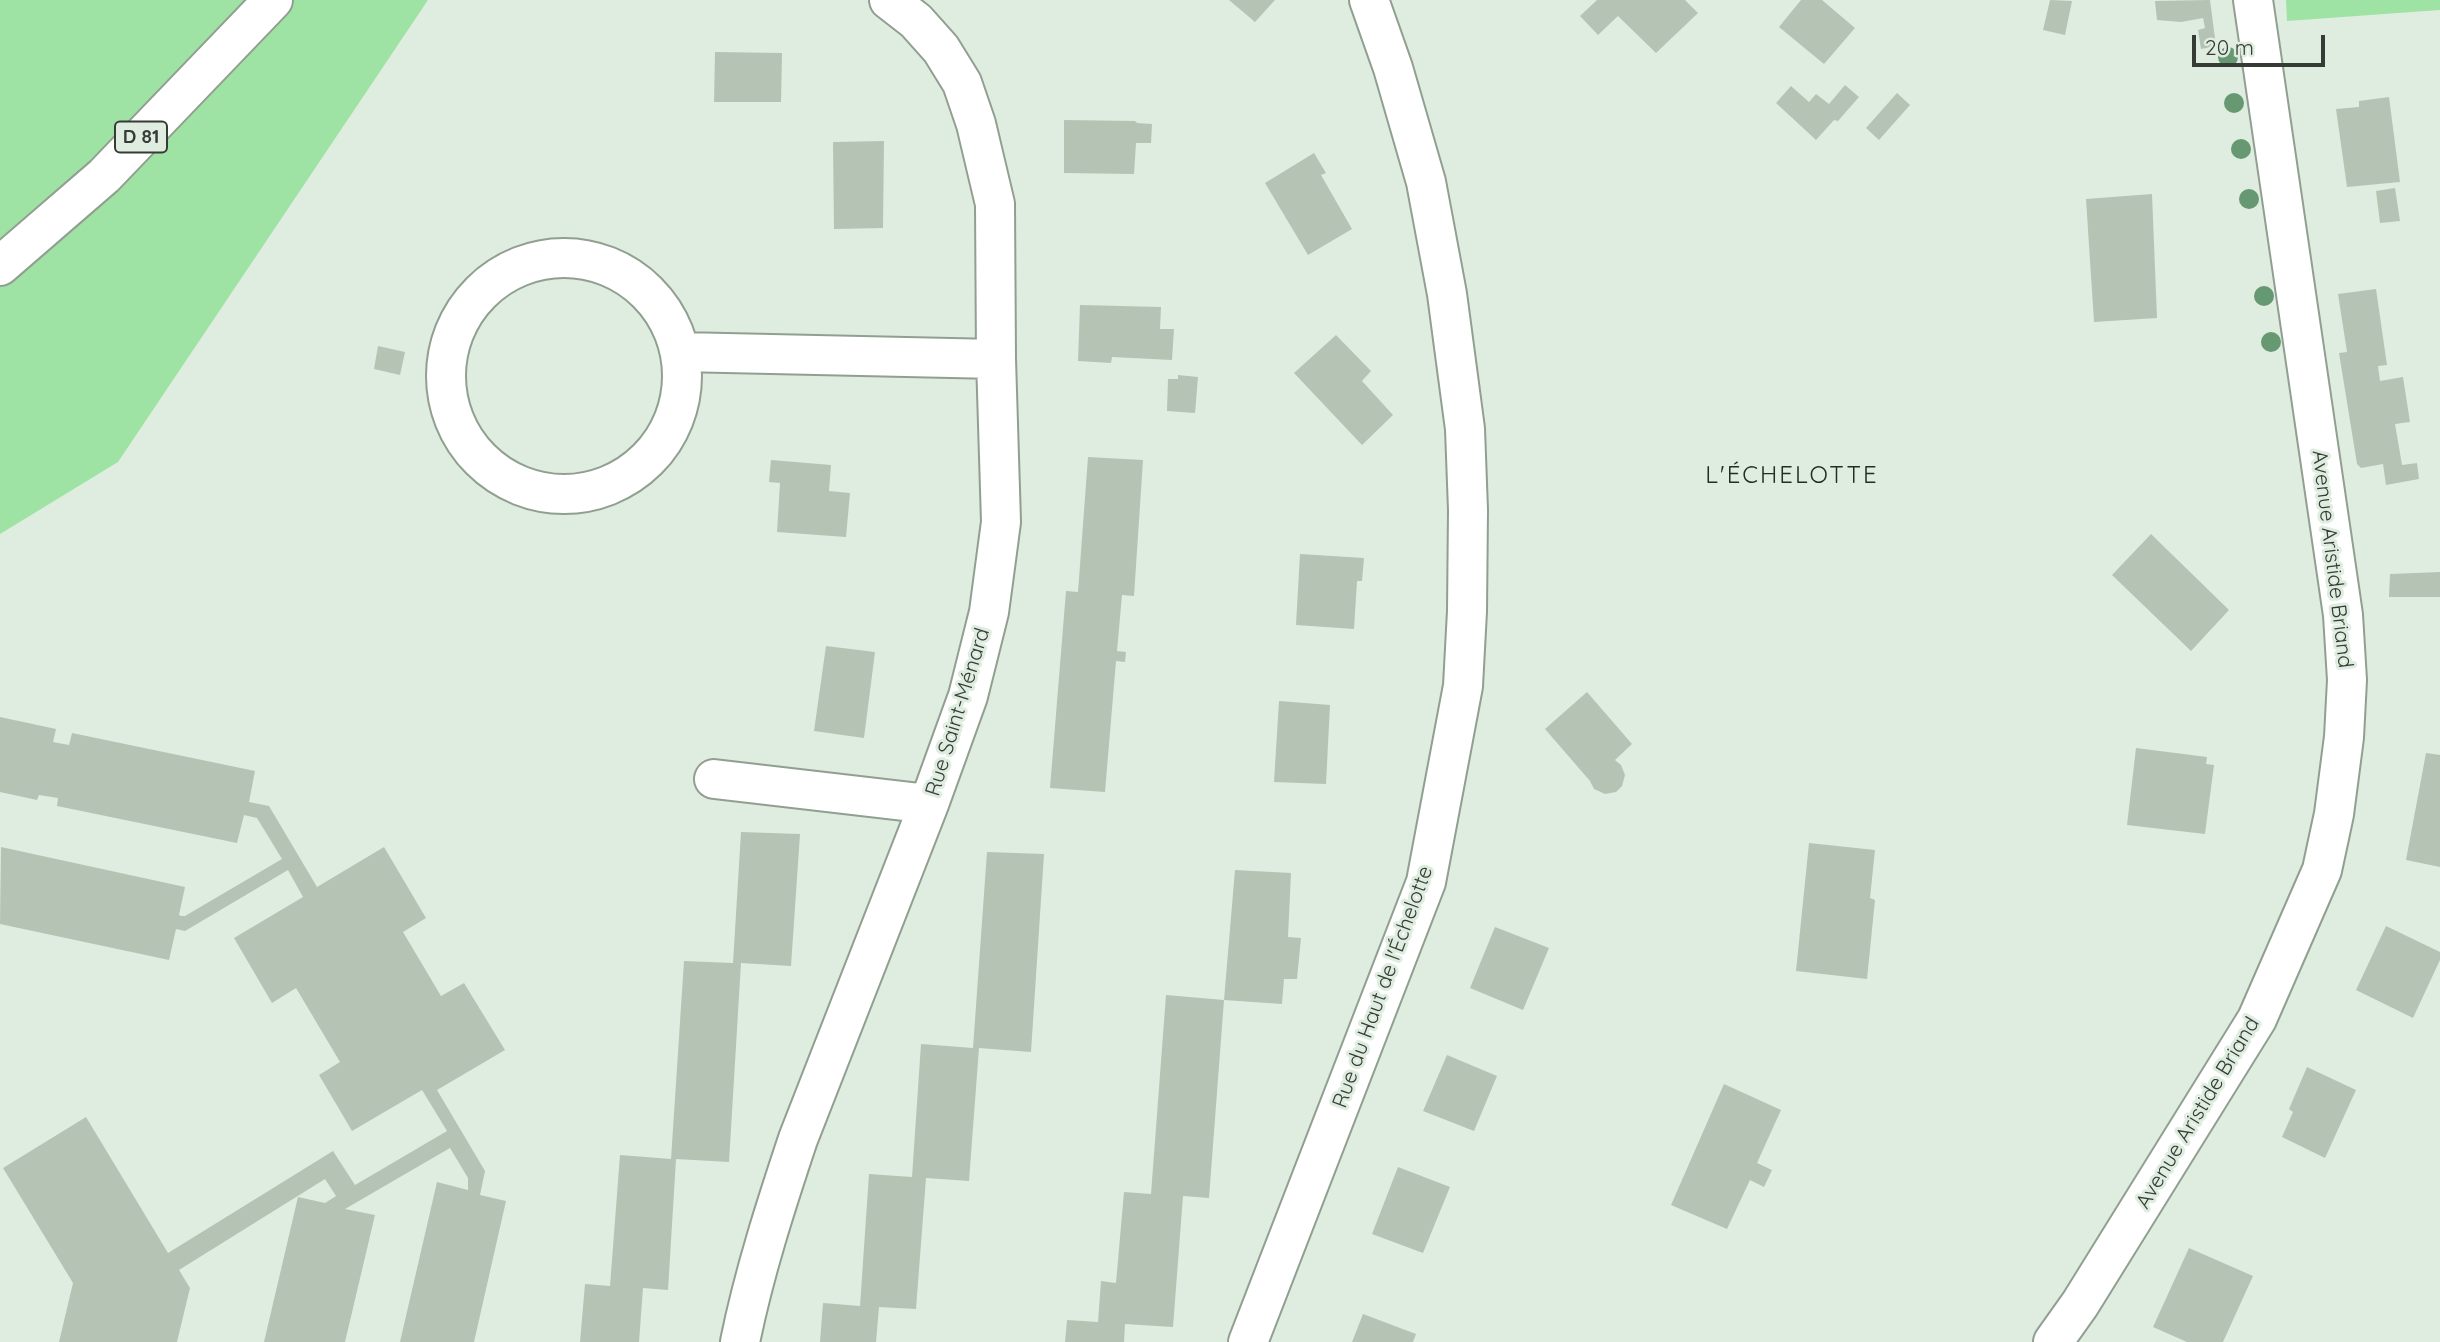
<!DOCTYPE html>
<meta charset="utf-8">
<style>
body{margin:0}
#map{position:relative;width:2440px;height:1342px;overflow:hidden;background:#deeddf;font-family:Quicksand,sans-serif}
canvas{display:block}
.scale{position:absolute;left:2192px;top:35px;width:133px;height:32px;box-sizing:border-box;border:4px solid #363b36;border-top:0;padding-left:9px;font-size:21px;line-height:24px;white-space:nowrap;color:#363b36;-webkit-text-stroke:5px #deeddf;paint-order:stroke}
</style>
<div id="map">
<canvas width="2440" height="1342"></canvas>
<div class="scale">20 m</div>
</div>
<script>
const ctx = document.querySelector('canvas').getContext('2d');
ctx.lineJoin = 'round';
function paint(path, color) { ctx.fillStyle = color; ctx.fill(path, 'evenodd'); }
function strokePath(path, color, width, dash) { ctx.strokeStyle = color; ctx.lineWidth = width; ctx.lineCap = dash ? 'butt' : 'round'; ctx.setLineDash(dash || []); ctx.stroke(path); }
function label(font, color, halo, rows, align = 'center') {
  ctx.font = font + ' Quicksand,sans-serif'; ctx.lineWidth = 6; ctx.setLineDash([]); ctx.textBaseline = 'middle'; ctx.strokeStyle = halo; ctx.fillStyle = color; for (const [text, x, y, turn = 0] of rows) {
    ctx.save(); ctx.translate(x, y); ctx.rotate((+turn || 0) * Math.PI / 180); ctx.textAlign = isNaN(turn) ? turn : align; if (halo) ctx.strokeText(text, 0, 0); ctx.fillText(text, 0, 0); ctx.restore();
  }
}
const green = new Path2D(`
 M0,0h428l-310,462 -118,72z
 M2286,0h154v10l-153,11z`);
const building = new Path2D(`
 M1229,0h46l-20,22z
 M1597,0h88l13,13 -42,40 -38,-37 -20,19 -18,-19z
 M1801,0h21l33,28 -31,36 -45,-37z
 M2050,0l22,1 -7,34 -22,-5z
 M2210,0l6,46 -15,3 -3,-19 7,-2 -2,-10 -22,4 -24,-2 -2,-19z
 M715,52l67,1 -1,49h-67z
 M1845,85l14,12 -21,24 -4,-1 -18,20 -40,-37 15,-17 18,16 7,-8 13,10z
 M1897,93l13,12 -31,35 -13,-12z
 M2389,97l11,85 -53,5 -11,-78 23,-2v-6z
 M1064,120l71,1 2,2 15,1 -1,19h-15l-2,31 -70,-1z
 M884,141l-1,87 -49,1 -1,-87z
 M1314,153l12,20 -5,2 31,54 -44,26 -43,-72z
 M2395,188l5,33 -20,2 -4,-32z
 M2152,194l5,124 -63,4 -8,-123z
 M2376,289l11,76 -9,1 2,15 23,-4 7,45 -15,2 7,41 15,-2 2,16 -33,6 -3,-21 -22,4 -4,-4 -18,-111 8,-1 -9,-58z
 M1080,305l81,2 -1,22h14l-2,31 -60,-3 -1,6 -33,-2z
 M1336,335l35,36 -9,10 31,34 -31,30 -68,-72z
 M378,346l27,6 -5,23 -26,-6z
 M1178,375l20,2 -3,36 -28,-2 1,-32h10z
 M1088,457l55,3 -9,136 -12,-1 -5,56 9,1 -1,10 -9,-1 -11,131 -55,-4 16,-197 12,1z
 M771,460l60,5 -2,26 21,2 -4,44 -69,-5 3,-49 -11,-1z
 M2151,534l78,76 -38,41 -79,-76z
 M1300,554l64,4 -2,23h-5l-3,48 -58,-4z
 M2440,572v25h-51l1,-23z
 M826,646l49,6 -11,86 -50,-7z
 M1587,692l45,52 -17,16 6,5 4,10 -3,11 -6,6 -11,2 -11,-5 -4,-8 -45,-52z
 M1279,701l51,4 -4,79 -52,-2z
 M0,717l56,12 -3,13 16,3 3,-12 183,38 -6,31 20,4 48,81 67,-40 42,71 -23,14 38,64 23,-13 41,67 -68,40 48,81 -5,24 26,6 -32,141h-74l37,-160 31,8v-12l-18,-30 -105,61 30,6 -30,127h-81l34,-145 27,6 11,-7 -11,-17 -146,91 11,18 -13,54h-118l14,-59 -70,-115 83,-51 82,136 165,-102 22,34 92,-54 -25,-41 -70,41 -33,-56 21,-13 -44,-74 -24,15 -38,-65 69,-41 -15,-27 -103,61 -9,-2 -7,31 -169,-36 1,-77 184,40 -6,28 2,1h4l97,-57 -25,-41 -13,-3 -7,28 -180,-37 1,-8 -19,-3 -2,5 -37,-8z
 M2136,748l71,9 -1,7 8,1 -9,69 -78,-9z
 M2426,753l14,2v112l-34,-7z
 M741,832l59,2 -9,132 -50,-3 -12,199 -53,-3 -8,131 -25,-2 -4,54h-59l5,-58 25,2 10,-131 51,4 13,-198 49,2z
 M1809,843l66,7 -5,48 5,2 -8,79 -71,-8z
 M987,852l57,2 -13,198 -52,-4 -10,133 -43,-3 -10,131 -37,-2 -3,35h-56l3,-39 37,3 9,-132 43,3 9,-133 52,4z
 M1235,870l56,3 -3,64 13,1 -4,41h-13l-2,25 -58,-4z
 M2386,926l54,26v8l-27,58 -57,-28z
 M1495,927l54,21 -26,62 -53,-22z
 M1166,995l58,5 -15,198 -26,-2 -10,131 -48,-3 -1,18h-59l2,-22 31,2 3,-41 15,2 8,-91 27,2z
 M1447,1055l50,21 -23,55 -51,-20z
 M2307,1067l49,23 -31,68 -43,-21 11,-25 -4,-3z
 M1724,1084l57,26 -24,53 15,7 -8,17 -14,-7 -23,49 -56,-24z
 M1398,1167l52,20 -27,66 -51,-19z
 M2189,1248l64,28 -30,66h-36l-34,-15z
 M1363,1314l53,20 -3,8h-61z`);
const minor = new Path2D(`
 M446 376a118 118 0 1 1 236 0a118 118 0 1 1-236 0Z
 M681,352l315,7
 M714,779l215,25
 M740,1342c14,-69 36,-137 58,-203l131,-335 39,-108 21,-84 12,-90 -5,-163 -1,-155 -19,-80 -14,-41 -21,-34 -25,-28 -27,-21
 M1248,1342l178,-460 37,-196 4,-75 1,-101 -3,-81 -18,-135 -21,-112 -33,-114 -24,-68
 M2053,1342l27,-38 177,-285 65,-149 12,-56 10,-77 3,-57 -4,-65 -90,-615`);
const major = new Path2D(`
 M0,266l104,-90 169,-176`);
const trees = [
 [2228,57],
 [2234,103],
 [2241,149],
 [2249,199],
 [2264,296],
 [2271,342]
];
const shields = [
 [141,137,52]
];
const shieldNames = [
 ["D 81",141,137]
];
const streetNames = [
 ["Avenue Aristide Briand",2332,559,83],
 ["Rue Saint-Ménard",958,712,-73],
 ["Rue du Haut de l'Échelotte",1383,987,-70],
 ["Avenue Aristide Briand",2198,1113,-59]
];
const quarterNames = [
 ["L'ÉCHELOTTE",1792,476]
];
paint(green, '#9fe3a4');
paint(building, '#b5c3b5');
strokePath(minor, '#919f91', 42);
strokePath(major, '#919f91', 42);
strokePath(minor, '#fff', 38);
strokePath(major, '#fff', 38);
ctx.fillStyle = '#669872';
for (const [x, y] of trees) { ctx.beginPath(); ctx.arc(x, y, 10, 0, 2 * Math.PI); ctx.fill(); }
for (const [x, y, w] of shields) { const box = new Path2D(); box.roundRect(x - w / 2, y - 15.5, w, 31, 5); ctx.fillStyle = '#deeddf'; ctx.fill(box); strokePath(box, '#363b36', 2); }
label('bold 19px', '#363b36', null, shieldNames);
label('21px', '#363b36', '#deeddf', streetNames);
ctx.letterSpacing = '2px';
label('24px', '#232e23', '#deeddf', quarterNames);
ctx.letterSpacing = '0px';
</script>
